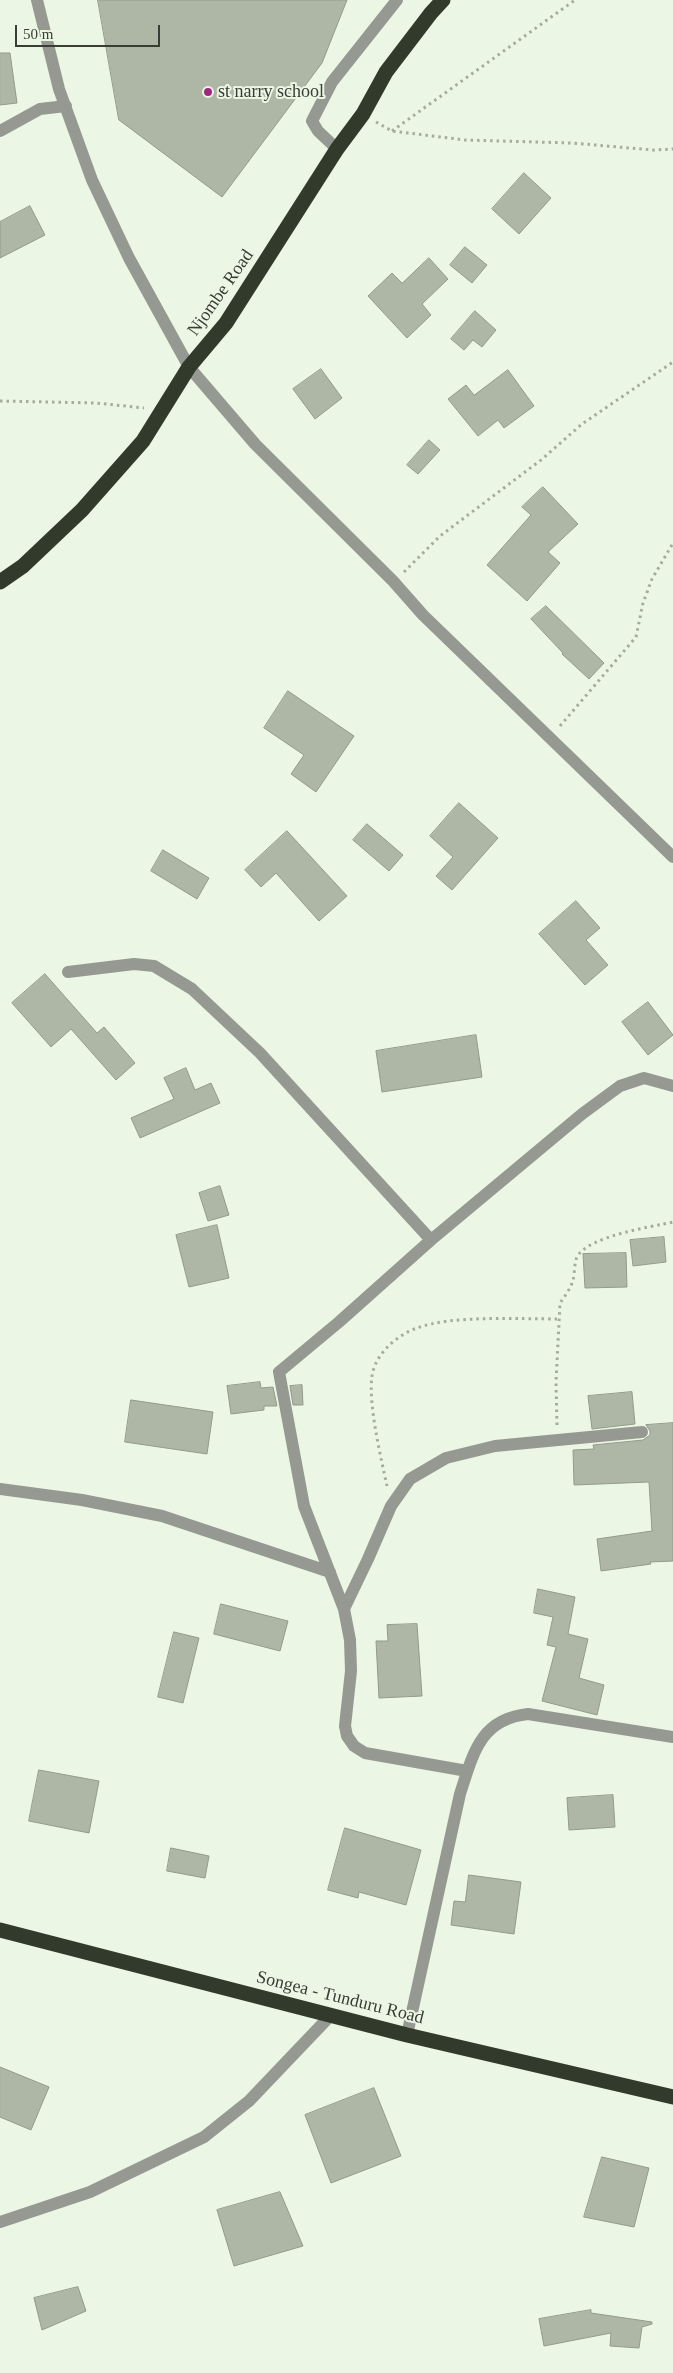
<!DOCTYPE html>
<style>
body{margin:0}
#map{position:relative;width:673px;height:2373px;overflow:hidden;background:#ecf6e4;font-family:"Times New Roman",serif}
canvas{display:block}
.scale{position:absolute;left:15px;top:25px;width:145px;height:22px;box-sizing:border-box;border:2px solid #393d36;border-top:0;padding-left:6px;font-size:15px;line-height:18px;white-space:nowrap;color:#393d36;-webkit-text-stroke:4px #ecf6e4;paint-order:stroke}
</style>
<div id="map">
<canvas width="673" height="2373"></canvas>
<div class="scale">50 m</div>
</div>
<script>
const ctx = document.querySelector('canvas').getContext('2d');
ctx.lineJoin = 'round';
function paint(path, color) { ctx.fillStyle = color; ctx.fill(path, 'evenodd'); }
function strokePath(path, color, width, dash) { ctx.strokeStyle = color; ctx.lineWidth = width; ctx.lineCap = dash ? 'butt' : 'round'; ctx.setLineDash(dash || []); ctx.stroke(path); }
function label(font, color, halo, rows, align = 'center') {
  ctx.font = font + ' "Times New Roman",serif'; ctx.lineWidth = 4; ctx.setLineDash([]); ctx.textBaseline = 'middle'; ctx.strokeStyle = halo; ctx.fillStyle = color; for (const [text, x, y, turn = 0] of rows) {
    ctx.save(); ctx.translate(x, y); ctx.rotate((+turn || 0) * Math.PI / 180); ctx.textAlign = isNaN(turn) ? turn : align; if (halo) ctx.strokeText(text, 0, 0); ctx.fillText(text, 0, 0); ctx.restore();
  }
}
const building = new Path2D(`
 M98,0h249l-25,63 -100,134 -103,-77z
 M0,53h10l7,50 -17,2z
 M524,173l27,25 -32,36 -27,-25z
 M30,206l15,29 -45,23v-36z
 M465,247l22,18 -15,18 -22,-18z
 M429,258l19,21 -26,25 9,11 -24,23 -39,-42 24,-23 10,10z
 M475,311l21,19 -14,17 -9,-7 -9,10 -13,-11z
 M321,369l21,29 -27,21 -22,-30z
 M508,370l26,36 -30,22 -6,-8 -20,16 -30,-37 18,-14 8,10z
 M429,440l11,10 -22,24 -11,-9z
 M543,487l35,37 -30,28 12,11 -33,38 -40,-36 44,-50 -9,-8z
 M546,606l58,57 -15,16 -27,-25 1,-1 -32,-34z
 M288,691l66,45 -38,56 -25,-18 13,-19 -40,-27z
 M459,803l39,35 -46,52 -16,-14 17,-19 -23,-21z
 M367,824l36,31 -14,16 -36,-31z
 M287,831l60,65 -28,25 -43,-48 -15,14 -16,-17z
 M163,850l46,28 -12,21 -46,-28z
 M576,901l24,27 -14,12 22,25 -23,20 -46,-51z
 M45,974l52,59 7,-6 31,36 -19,17 -45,-51 -20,18 -39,-44z
 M648,1002l25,33 -25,20 -26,-33z
 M476,1035l6,42 -100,15 -6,-41z
 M186,1068l9,22 16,-7 9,20 -80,35 -9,-20 43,-19 -10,-21z
 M220,1186l9,29 -21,6 -9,-28z
 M217,1225l12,53 -40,9 -13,-52z
 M664,1237l2,25 -33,4 -3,-26z
 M626,1253l1,34 -42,1 -2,-34z
 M260,1382l1,6 12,-1 4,19h-13v4l-33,4 -4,-28z
 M302,1385l1,20h-10l-3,-19z
 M632,1392l3,32 -43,5 -4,-33z
 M131,1400l82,12 -6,42 -82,-12z
 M673,1423v138l-23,1 1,2 -50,7 -4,-32 55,-8 -3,-49 -75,3 -1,-35 21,-1 -1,-4 50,-5 7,-5v-4l-4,-6z
 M538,1589l37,8 -7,37 20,5 -9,39 25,7 -7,30 -55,-14 14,-54 -9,-2 6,-28 -19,-4z
 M221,1604l67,17 -8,30 -66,-17z
 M417,1624l5,72 -43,2 -3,-57h12l-1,-16z
 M174,1632l25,6 -16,65 -25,-6z
 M39,1770l60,11 -10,52 -60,-12z
 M613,1795l2,32 -46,3 -2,-32z
 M345,1828l76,22 -15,55 -47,-13 -1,6 -30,-8z
 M171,1848l38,8 -4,22 -38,-7z
 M469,1875l52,7 -7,52 -63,-9 3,-24 11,1z
 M0,2067l49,20 -18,43 -31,-13z
 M374,2088l27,68 -70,27 -26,-68z
 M602,2157l47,11 -15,59 -50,-10z
 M280,2192l23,54 -69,20 -17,-56z
 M78,2287l8,24 -44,19 -8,-32z
 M591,2310v3l61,9v2l-10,3 -3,21 -29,-2 1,-13 -67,13 -5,-27z`);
const path = new Path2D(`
 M376,122l16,9 73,9 107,3 81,7 20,-1
 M392,131l183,-131
 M0,401l96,2 48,5
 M404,572l36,-36 101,-76 41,-36 91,-62
 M560,726l76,-89 7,-34 9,-24 21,-36
 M557,1425l-1,-43 4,-79c5,-7 11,-15 13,-23 2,-7 1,-17 4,-23 11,-21 74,-30 96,-35
 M387,1486c-6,-28 -19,-82 -15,-110 3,-22 25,-41 45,-48 34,-13 104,-9 141,-9`);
const minor = new Path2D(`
 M37,0l22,89 33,91 37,78 60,109 66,77 138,137 30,34 250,242
 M0,131l40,-22 26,-3
 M337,149l-19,-18 -6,-10 20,-39 65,-82
 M68,972l66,-8 20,2 38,23 68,64 171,187
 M0,1489l82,11 80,16 168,56
 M344,1609l24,-50 23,-53 19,-27 36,-21 49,-12 147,-14
 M467,1771l-102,-18 -11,-7 -7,-10 -2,-10 6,-55 -1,-31 -6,-31 -40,-103 -25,-134 60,-50 92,-82 151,-126 38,-28 24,-8 29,8
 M407,2035l53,-241c13,-40 20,-75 68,-80l145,23
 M0,2222l90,-30 114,-55 45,-36 82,-86`);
const highway = new Path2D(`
 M0,582l23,-16 59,-56 61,-69 46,-74 37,-44 111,-174 26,-35 23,-42 45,-59 12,-13
 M0,1930l407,105 266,62`);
const markers = [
 [208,92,5,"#9f2780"]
];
const poiNames = [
 ["st narry school",218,92]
];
const streetNames = [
 ["Njombe Road",221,293,-55],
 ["Songea - Tunduru Road",340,1998,14]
];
paint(building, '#aeb7a6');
strokePath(building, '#929b8b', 1);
strokePath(path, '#a4ac9e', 3, [2.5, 4]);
strokePath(minor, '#969992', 12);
strokePath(highway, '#323a2c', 15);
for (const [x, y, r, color] of markers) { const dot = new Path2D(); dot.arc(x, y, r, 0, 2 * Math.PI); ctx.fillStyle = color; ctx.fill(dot); strokePath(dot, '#ecf6e4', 2); }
label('18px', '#393d36', '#ecf6e4', poiNames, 'left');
label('18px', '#393d36', '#ecf6e4', streetNames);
</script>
